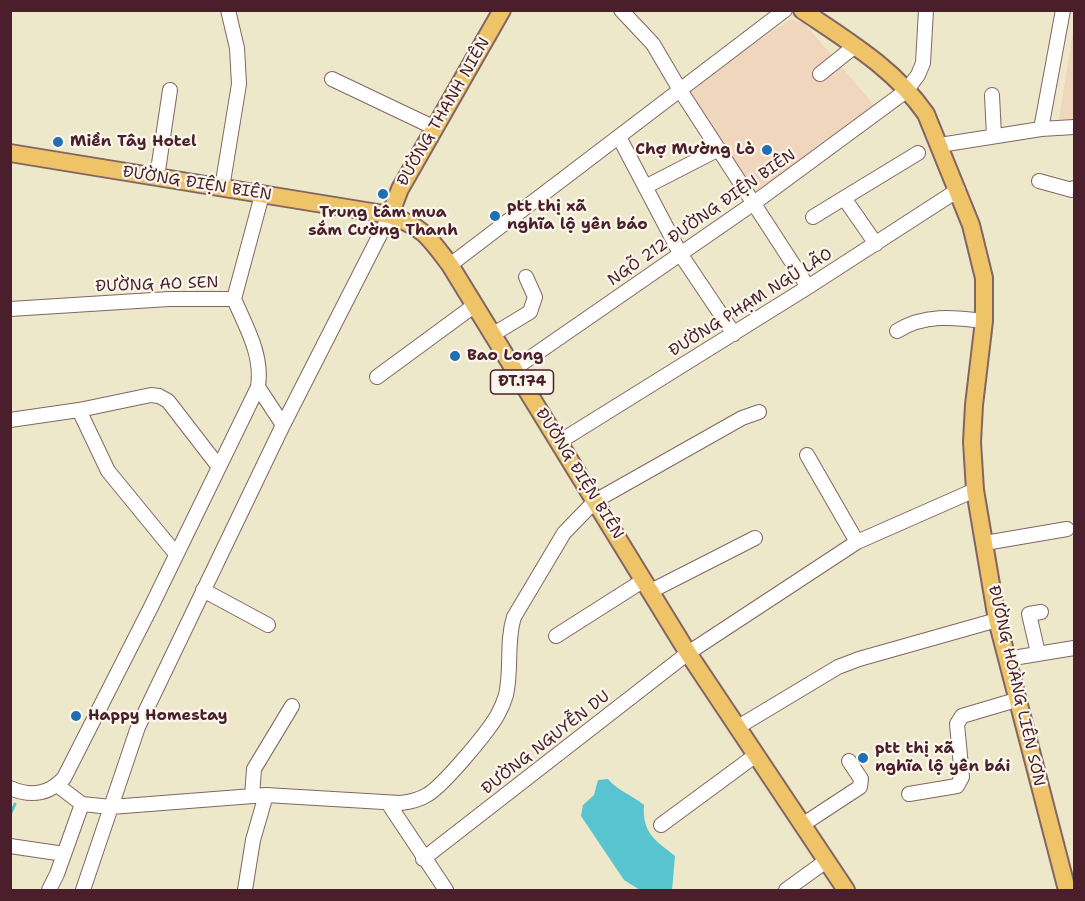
<!DOCTYPE html>
<meta charset="utf-8">
<style>
body{margin:0}
#map{position:relative;width:1085px;height:901px;overflow:hidden;background:#eee8cb;font-family:"Shantell Sans",sans-serif}
canvas{display:block}
.frame{position:absolute;inset:0;border:12px solid #4a1f2b;pointer-events:none}
</style>
<div id="map">
<canvas width="1085" height="901"></canvas>
<div class="frame"></div>
</div>
<script>
const ctx = document.querySelector('canvas').getContext('2d');
ctx.lineJoin = 'round';
function paint(path, color) { ctx.fillStyle = color; ctx.fill(path, 'evenodd'); }
function strokePath(path, color, width, dash) { ctx.strokeStyle = color; ctx.lineWidth = width; ctx.lineCap = dash ? 'butt' : 'round'; ctx.setLineDash(dash || []); ctx.stroke(path); }
function label(font, color, halo, rows, align = 'center') {
  ctx.font = font + ' "Shantell Sans",sans-serif'; ctx.lineWidth = 4.5; ctx.setLineDash([]); ctx.textBaseline = 'middle'; ctx.strokeStyle = halo; ctx.fillStyle = color; for (const [text, x, y, turn = 0] of rows) {
    ctx.save(); ctx.translate(x, y); ctx.rotate((+turn || 0) * Math.PI / 180); ctx.textAlign = isNaN(turn) ? turn : align; if (halo) ctx.strokeText(text, 0, 0); ctx.fillText(text, 0, 0); ctx.restore();
  }
}
const built = new Path2D(`
 M791,19l13,4 71,83 -123,88 -67,-91 3,-16z
 M1074,24v95l-15,1z`);
const water = new Path2D(`
 M608,779c10,12 24,16 36,26 -2,28 11,35 31,51l-3,34h-32l-16,-10 -43,-64 2,-11 11,-10 4,-15z`);
const stream = new Path2D(`
 M10,815l5,-11`);
const minor = new Path2D(`
 M621,10l32,34 27,46 128,197
 M820,74l35,-28
 M332,79l103,49
 M992,95l2,41
 M1041,129l22,-119
 M619,137l62,118 53,79
 M940,145l101,-16 33,-2
 M157,177l13,-87
 M1039,181l33,9 2,-2
 M645,187l74,-38
 M222,188l17,-104 -2,-36 -9,-38
 M813,217l31,-19
 M876,244l-32,-46 74,-45
 M450,265l335,-255
 M10,309l159,-10h65l28,-104
 M897,331c27,-17 56,-14 87,-10
 M492,335l38,-23 5,-15 -9,-20
 M514,369l240,-166 152,-112 12,-16 5,-12 3,-53
 M377,377l98,-72
 M258,387l25,38
 M79,410l29,61 68,83
 M10,420l69,-10 72,-15 8,1 9,5 51,66
 M559,442l249,-155 150,-97
 M807,455l50,87
 M985,543l82,-14
 M203,590l65,35
 M651,591l104,-53
 M556,636l88,-56
 M1038,653l-9,-39 12,-2
 M1007,659l67,-11
 M738,727l100,-60 21,-8 138,-39
 M57,785l25,19 29,3 155,-12 134,8c10,-1 19,-3 27,-8 16,-9 60,-62 70,-79 4,-7 7,-14 9,-21 6,-26 0,-53 8,-78l50,-84 31,-32 147,-83 17,-6
 M10,788c21,9 38,7 54,-10l87,-171 107,-220c5,-32 -12,-60 -24,-88
 M909,794l48,-8 5,-9 -5,-53 5,-8 54,-16
 M252,796l2,-27 38,-63
 M388,803l58,87
 M661,825l95,-70
 M802,825l58,-38 1,-8 -12,-18
 M10,846l54,8
 M423,859l265,-206 169,-111 118,-52
 M49,890l8,-16 25,-70
 M83,890l55,-163 145,-302 107,-210
 M245,890l8,-50 13,-45
 M786,890l40,-29`);
const major = new Path2D(`
 M802,10c46,31 93,59 124,104l45,111 13,53v43l-10,84 -2,37 3,48 22,130 70,270
 M10,153l380,62c35,14 38,21 60,50l238,388 158,237
 M390,215l10,-26 102,-179`);
const markers = [
 [58,142,6,"#1f6fb2"],
 [767,150,6,"#1f6fb2"],
 [383,194,6,"#1f6fb2"],
 [495,216,6,"#1f6fb2"],
 [455,356,6,"#1f6fb2"],
 [76,716,6,"#1f6fb2"],
 [863,758,6,"#1f6fb2"]
];
const shields = [
 [522,382,63]
];
const shieldNames = [
 ["ĐT.174",522,382]
];
const streetNames = [
 ["ĐƯỜNG THANH NIÊN",444,112,-60],
 ["ĐƯỜNG ĐIỆN BIÊN",197,184,9],
 ["NGÕ 212 ĐƯỜNG ĐIỆN BIÊN",702,218,-35],
 ["ĐƯỜNG AO SEN",157,285,-2],
 ["ĐƯỜNG PHẠM NGŨ LÃO",751,303,-32],
 ["ĐƯỜNG ĐIỆN BIÊN",579,474,58],
 ["ĐƯỜNG HOÀNG LIÊN SƠN",1016,686,77],
 ["ĐƯỜNG NGUYỄN DU",546,743,-38]
];
const poiNames = [
 ["Miền Tây Hotel",70,142],
 ["Chợ Mường Lò",755,150,"right"],
 ["ptt thị xã",507,207],
 ["nghĩa lộ yên báo",507,225],
 ["Trung tâm mua",383,213,"center"],
 ["sắm Cường Thanh",383,231,"center"],
 ["Bao Long",467,356],
 ["Happy Homestay",88,716],
 ["ptt thị xã",875,749],
 ["nghĩa lộ yên bái",875,767]
];
paint(built, '#f0d6bc');
paint(water, '#58c4d0');
strokePath(stream, '#58c4d0', 3);
strokePath(minor, '#836563', 16);
strokePath(major, '#836563', 20);
strokePath(minor, '#fff', 14);
strokePath(major, '#efc469', 16);
for (const [x, y, r, color] of markers) { const dot = new Path2D(); dot.arc(x, y, r, 0, 2 * Math.PI); ctx.fillStyle = color; ctx.fill(dot); strokePath(dot, '#fbf7ec', 2); }
for (const [x, y, w] of shields) { const box = new Path2D(); box.roundRect(x - w / 2, y - 12, w, 24, 4.5); ctx.fillStyle = '#fbf7ec'; ctx.fill(box); strokePath(box, '#4a1f2b', 1.5); }
label('bold 15px', '#4a1f2b', null, shieldNames);
label('16px', '#4a1f2b', '#fbf7ec', streetNames);
label('bold 16px', '#4a1f2b', '#fbf7ec', poiNames, 'left');
</script>
